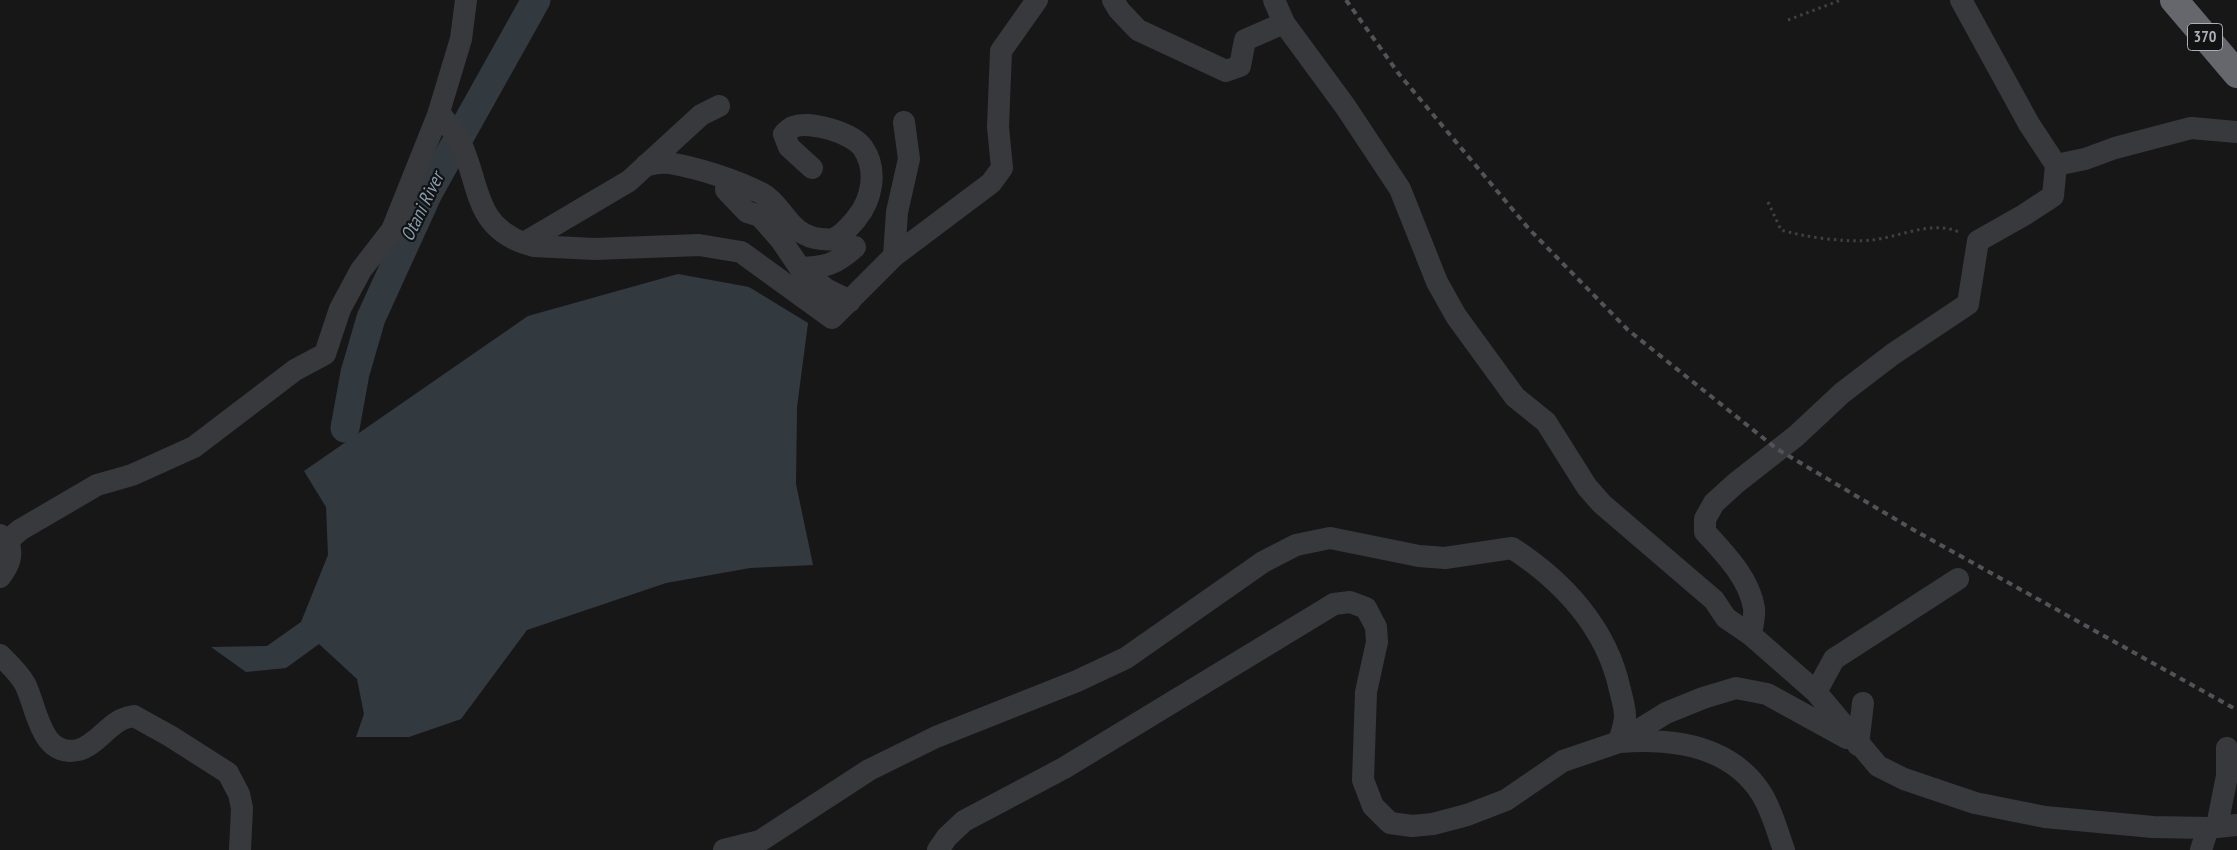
<!DOCTYPE html>
<style>
body{margin:0}
canvas{display:block;background:#171718}
</style>
<canvas width="2237" height="850"></canvas>
<script>
const ctx = document.querySelector('canvas').getContext('2d');
ctx.lineJoin = 'round';
function paint(path, color) { ctx.fillStyle = color; ctx.fill(path, 'evenodd'); }
function strokePath(path, color, width, dash) { ctx.strokeStyle = color; ctx.lineWidth = width; ctx.lineCap = dash ? 'butt' : 'round'; ctx.setLineDash(dash || []); ctx.stroke(path); }
function label(font, color, halo, rows, align = 'center') {
  ctx.font = font + ' "PT Sans Narrow",sans-serif'; ctx.lineWidth = 4.5; ctx.setLineDash([]); ctx.textBaseline = 'middle'; ctx.strokeStyle = halo; ctx.fillStyle = color; for (const [text, x, y, turn = 0] of rows) {
    ctx.save(); ctx.translate(x, y); ctx.rotate((+turn || 0) * Math.PI / 180); ctx.textAlign = isNaN(turn) ? turn : align; if (halo) ctx.strokeText(text, 0, 0); ctx.fillText(text, 0, 0); ctx.restore();
  }
}
const water = new Path2D(`
 M678,274l71,13 59,36 -11,84 -1,77 17,81 -63,3 -84,15 -139,47 -66,89 -52,18h-53l8,-23 -7,-35 -38,-35 -33,24 -40,4 -35,-25 56,-1 34,-24 27,-67 -2,-48 -22,-36 224,-155z`);
const river = new Path2D(`
 M345,428l10,-55 16,-55 57,-125 108,-193`);
const path = new Path2D(`
 M1788,20l53,-20
 M1768,202l13,28c23,7 66,13 91,10 28,-3 62,-21 89,-7`);
const minor = new Path2D(`
 M1113,0l6,10 19,20 88,41 14,-5 5,-26 39,-17
 M1274,0l10,23 61,83 55,83 37,93 19,34 59,81 31,25 41,65 15,17 112,96 12,18 25,17 65,57 62,74 26,13 71,24 70,14 108,10 55,1 29,-3
 M439,112c7,10 16,21 22,32 19,41 13,81 63,99l105,-62 72,-66 18,-9
 M646,165c7,-1 16,-3 23,-2 29,5 68,17 94,31 21,12 26,43 59,45 3,0 8,1 11,0 9,-3 17,-13 23,-20 16,-19 22,-49 7,-71 -10,-15 -53,-28 -70,-21 -3,1 -7,5 -9,7l5,13 23,21
 M2056,165l29,-6 30,-11 76,-20 46,4
 M727,179l-1,11 21,22 13,4 21,24 19,28 26,21 24,12
 M524,243l10,3 61,3 104,-4 42,7 91,66 62,-62 97,-73 11,-15 -4,-41 3,-76 36,-51
 M894,256l3,-44 12,-53 -5,-37
 M800,268c26,-1 35,-3 55,-21
 M0,535l8,5c5,15 2,24 -8,37
 M0,547l20,-17 77,-45 35,-10 62,-28 101,-77 30,-16 15,-45 21,-39 31,-40 46,-115 23,-76 5,-39
 M1751,635c1,-8 4,-19 3,-27 -5,-30 -29,-54 -49,-76v-13l9,-16 22,-20 60,-47 46,-43 51,-39 75,-50 10,-63 46,-26 29,-19 3,-31 -27,-41 -68,-124
 M0,655c9,9 19,18 25,29 12,23 15,74 53,66 16,-4 27,-21 41,-29 4,-3 10,-4 15,-5l36,20 58,37 11,21 3,14 -2,42
 M1816,692l18,-33 124,-80
 M1620,742c52,-4 110,3 141,51 11,17 16,38 23,57
 M1858,745l5,-42
 M2217,826l10,-50v-28
 M724,850l36,-9 109,-71 67,-33 141,-56 49,-23 137,-96 33,-17 34,-7 89,18 26,2 67,-10c51,33 95,80 108,142 2,8 5,18 5,26 0,8 -4,18 -6,26
 M938,850l9,-13 17,-16 100,-53 270,-164 16,-2 16,6 10,19 1,15 -11,50 -3,88 10,26 17,17 22,3 21,-2 34,-9 39,-15 57,-39 56,-19 47,-29 37,-15 33,-10 31,6 80,44
 M2201,850l7,-22`);
const highway = new Path2D(`
 M2174,0l63,74`);
const rail = new Path2D(`
 M1346,0l53,74 130,155 99,101 149,119 135,80 325,181`);
const shields = [
 [2205,37,35]
];
const shieldNames = [
 ["370",2205,37]
];
const waterNames = [
 ["Otani River",423,207,-64]
];
paint(water, '#323a40');
strokePath(river, '#323a40', 29);
strokePath(path, '#3e4044', 3, [2.5, 4]);
strokePath(minor, '#38393d', 22);
strokePath(highway, '#65676d', 28);
strokePath(rail, '#525358', 4, [6, 5]);
for (const [x, y, w] of shields) { const box = new Path2D(); box.roundRect(x - w / 2, y - 13.5, w, 27, 4); ctx.fillStyle = '#121213'; ctx.fill(box); strokePath(box, '#abafb7', 1); }
label('bold 16px', '#abafb7', null, shieldNames);
label('italic 19px', '#869cae', '#121213', waterNames);
</script>
